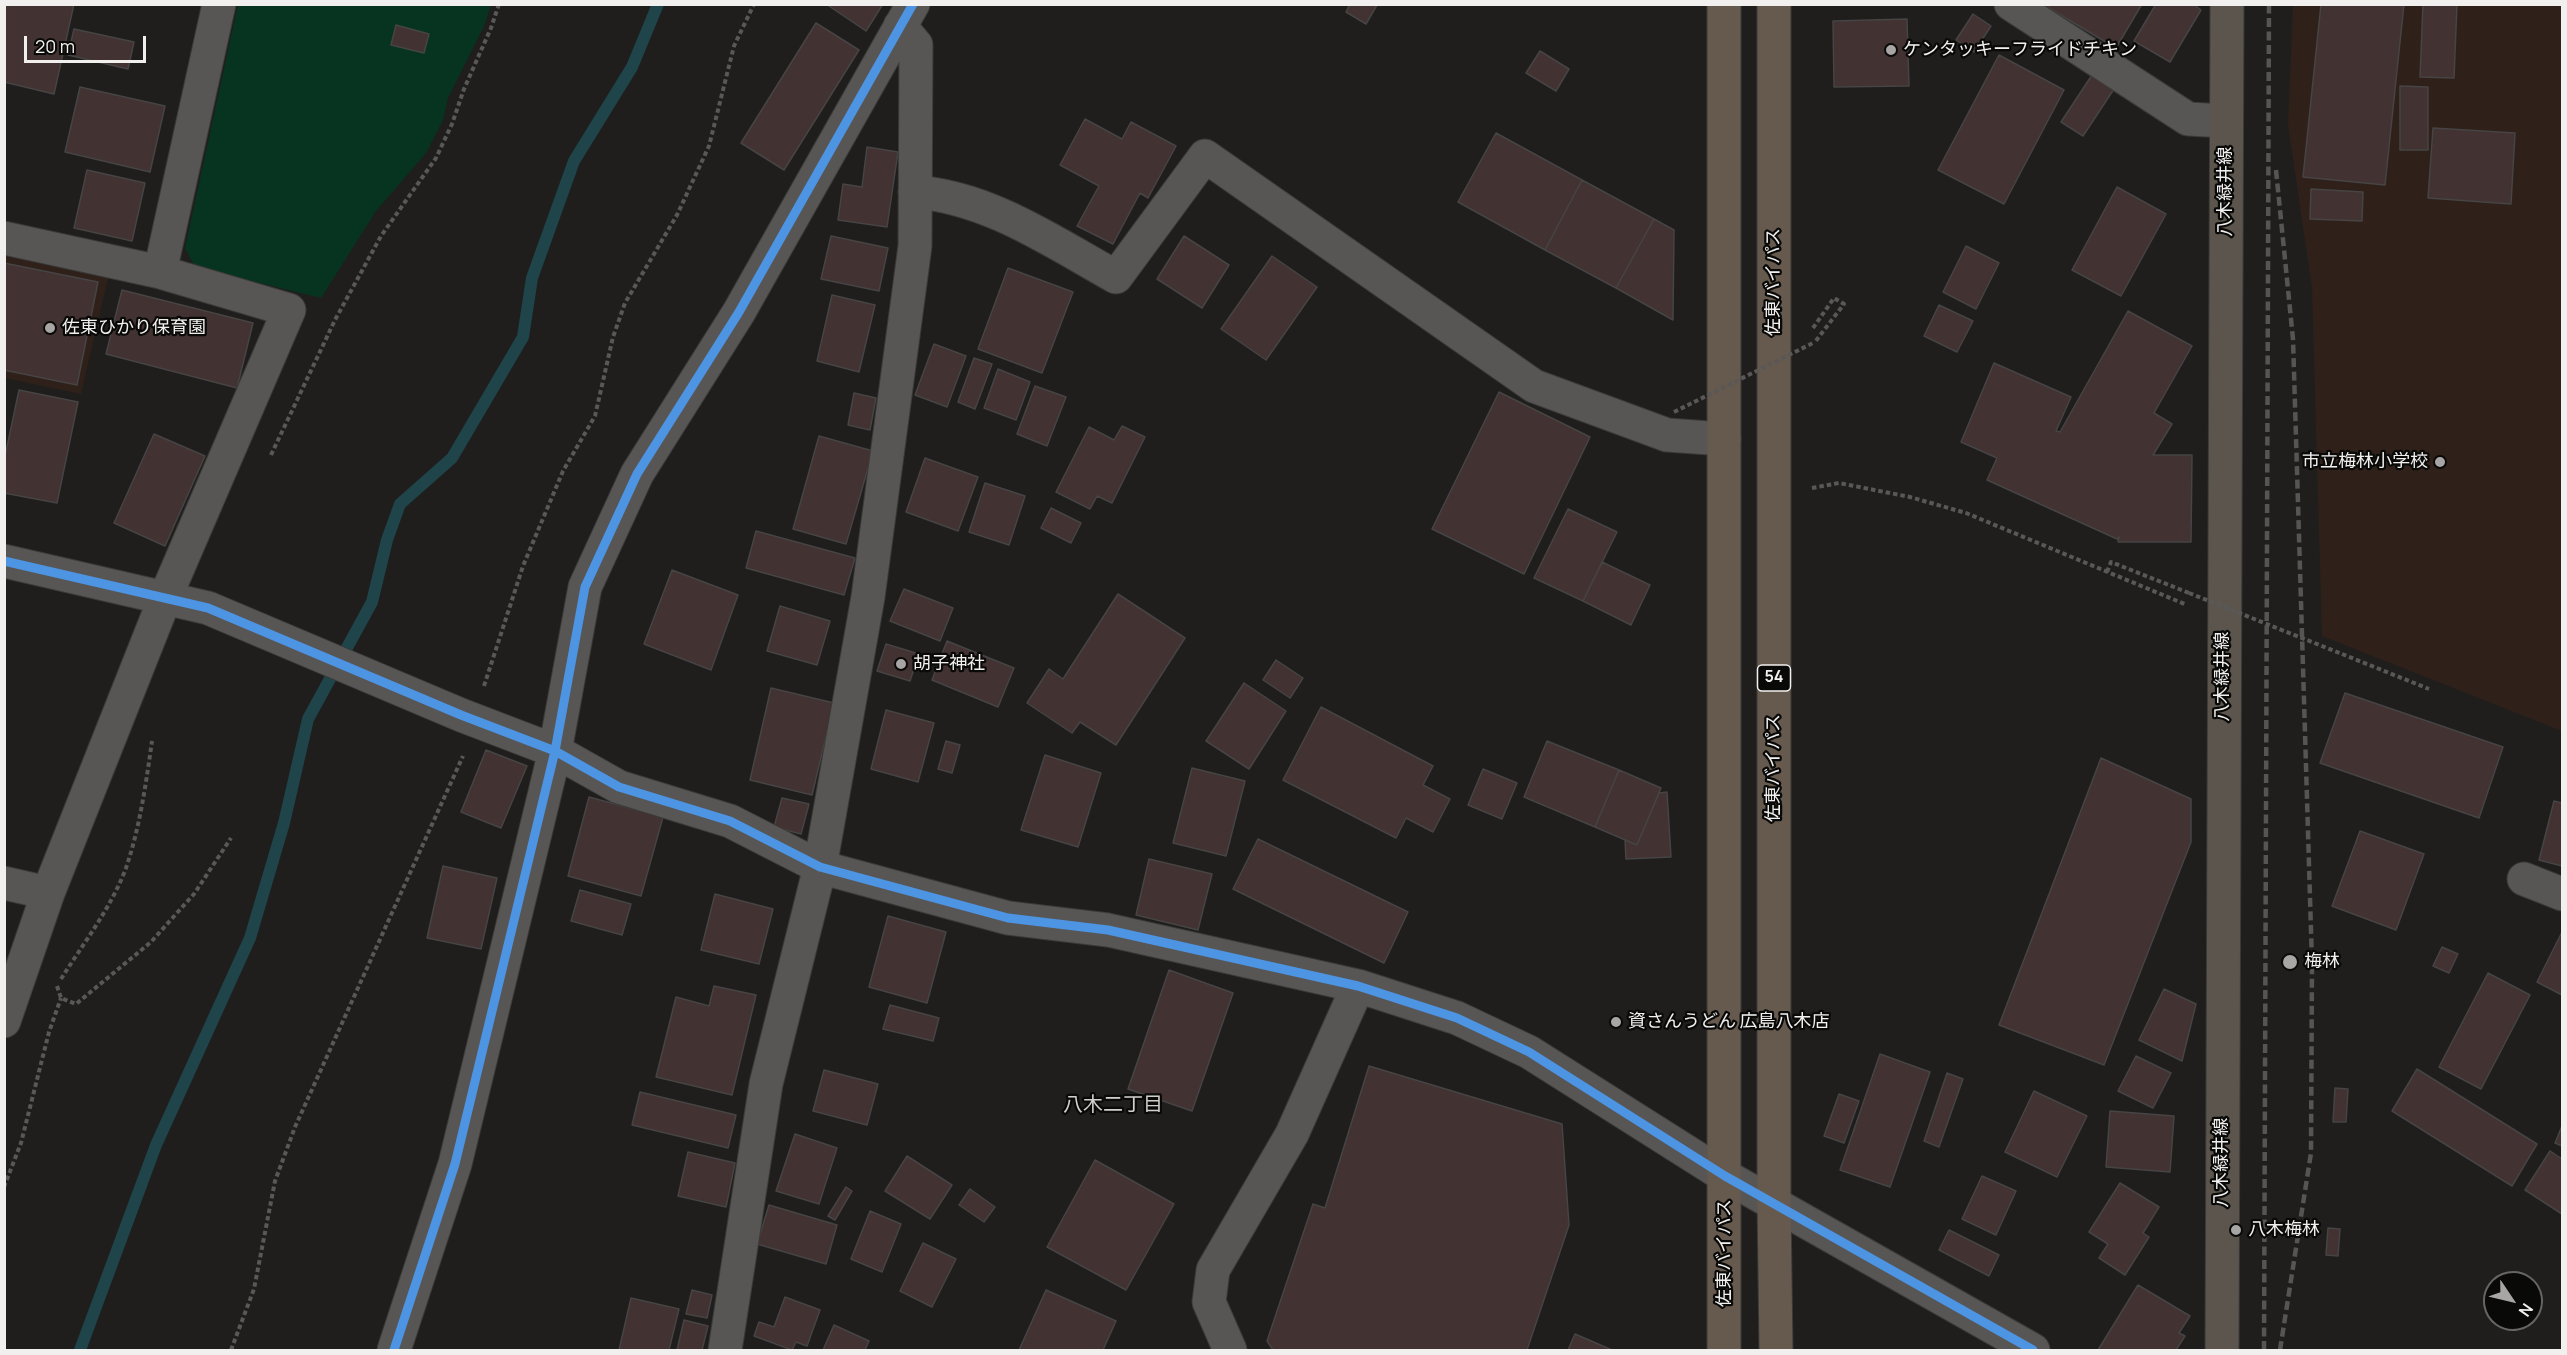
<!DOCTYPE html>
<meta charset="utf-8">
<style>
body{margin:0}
#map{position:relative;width:2567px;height:1355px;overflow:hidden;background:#1f1e1d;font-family:Manrope,sans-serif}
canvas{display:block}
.frame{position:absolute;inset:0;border:6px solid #f1f0ee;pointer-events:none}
.north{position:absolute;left:2483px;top:1271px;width:60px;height:60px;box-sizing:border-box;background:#090908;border:2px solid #666564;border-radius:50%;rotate:125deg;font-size:16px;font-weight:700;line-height:24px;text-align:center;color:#f1f0ee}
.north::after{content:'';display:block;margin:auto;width:21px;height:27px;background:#a8a6a5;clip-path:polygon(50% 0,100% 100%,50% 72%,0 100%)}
.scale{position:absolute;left:24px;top:36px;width:122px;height:27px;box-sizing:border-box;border:3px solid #f1f0ee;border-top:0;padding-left:8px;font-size:18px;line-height:21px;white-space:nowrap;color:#f1f0ee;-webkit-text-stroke:4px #090908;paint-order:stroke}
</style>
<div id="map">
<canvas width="2567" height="1355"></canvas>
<div class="frame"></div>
<div class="north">N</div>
<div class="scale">20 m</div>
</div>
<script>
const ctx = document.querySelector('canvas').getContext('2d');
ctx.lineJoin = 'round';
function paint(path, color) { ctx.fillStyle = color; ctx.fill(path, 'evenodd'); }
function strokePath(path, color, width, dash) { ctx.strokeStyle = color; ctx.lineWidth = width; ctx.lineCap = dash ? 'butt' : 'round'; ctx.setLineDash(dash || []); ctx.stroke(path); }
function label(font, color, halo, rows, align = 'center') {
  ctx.font = font + ' Manrope,"Noto Sans JP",sans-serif'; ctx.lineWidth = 4.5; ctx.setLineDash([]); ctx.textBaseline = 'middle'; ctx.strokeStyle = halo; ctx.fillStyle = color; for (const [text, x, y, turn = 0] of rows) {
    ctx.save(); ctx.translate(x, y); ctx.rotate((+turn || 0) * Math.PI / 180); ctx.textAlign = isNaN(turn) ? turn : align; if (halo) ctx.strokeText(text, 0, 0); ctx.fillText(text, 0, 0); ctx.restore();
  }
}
const education = new Path2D(`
 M2293,5h269v726l-240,-95 -10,-348 -24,-163z
 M5,256l103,22 -27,116 -76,-16z`);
const green = new Path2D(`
 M238,5h253l-7,21 -36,72 -5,22 -17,33 -50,58 -55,87 -126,-31 -10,-19z`);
const stream = new Path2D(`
 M80,1350l76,-205 94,-207 34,-115 24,-104 64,-117 15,-62 13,-36 52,-46 71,-121 9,-59 42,-117 58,-94 26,-63`);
const building = new Path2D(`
 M4,4h70l-20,90 -50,-12z
 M826,4h57l-17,27z
 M1350,4h26l1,1 -11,19 -20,-12z
 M2042,4h100l-26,44z
 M2156,4h37l8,6 -31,52 -36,-21z
 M2321,4h83l-19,181 -82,-8z
 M2423,4h34l-3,74 -34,-1z
 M1973,14l18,12 -17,26 -18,-12z
 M1907,19l2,67 -75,1 -1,-66z
 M816,23l43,27 -75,120 -43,-27z
 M396,25l33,9 -5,19 -33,-8z
 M74,29l60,13 -6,27 -60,-14z
 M1540,51l29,18 -13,22 -30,-18z
 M1999,55l65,35 -60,114 -66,-34z
 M2092,75l22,14 -31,47 -22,-14z
 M2400,86l28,1v63h-28z
 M80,87l85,19 -15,66 -85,-20z
 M1085,119l37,20 9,-17 45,24 -28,52 -8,-5 -27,51 -36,-18 22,-40 -39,-21z
 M2433,128l82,5 -4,71 -83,-6z
 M1496,133l86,47 -37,70 -87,-48z
 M867,147l31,5 -11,75 -49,-7 5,-36 19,3z
 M87,170l58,13 -13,58 -58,-13z
 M1582,180l72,39 -38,69 -71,-38z
 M2117,187l49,27 -45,82 -49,-26z
 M2311,189l52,3 -1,29 -52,-2z
 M1654,219l20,11 -1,90 -57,-32z
 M831,236l57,12 -9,43 -58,-12z
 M1184,236l45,29 -27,43 -45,-29z
 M1966,246l33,17 -23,46 -33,-17z
 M1272,256l45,31 -51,73 -45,-31z
 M4,263l94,19 -21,103 -73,-15z
 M1008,268l65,24 -31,81 -64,-24z
 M122,290l131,33 -16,65 -131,-34z
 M832,295l43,10 -16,67 -42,-11z
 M1939,305l34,16 -16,31 -33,-16z
 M2128,311l64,35 -38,67 18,11 -19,31h39l-1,87h-73l1,-5 -2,2 -130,-59 10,-22 -36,-16 33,-79 77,34 -15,34 4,1z
 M934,344l32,12 -19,51 -32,-12z
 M974,358l18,6 -17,45 -17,-7z
 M998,369l32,13 -14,38 -32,-12z
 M1035,386l31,11 -19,49 -30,-12z
 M19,390l59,12 -21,101 -53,-10v-32z
 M1499,392l91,45 -66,137 -92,-45z
 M854,393l22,5 -6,32 -22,-5z
 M1122,426l23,11 -33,66 -15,-7 -7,13 -34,-17 33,-65 25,13z
 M154,434l51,22 -40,90 -51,-23z
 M819,436l54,15 -27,93 -53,-15z
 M925,458l53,19 -20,54 -52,-19z
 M985,483l40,13 -16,49 -40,-13z
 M1051,508l30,15 -10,20 -30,-15z
 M1568,509l49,23 -34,69 -49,-23z
 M756,531l99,27 -11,37 -98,-27z
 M1602,562l48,23 -19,40 -48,-24z
 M672,570l66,25 -27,75 -67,-26z
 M904,589l49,19 -13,33 -50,-20z
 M1118,594l67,44 -69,107 -36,-23 -8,11 -45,-30 22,-34 14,10z
 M780,606l50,15 -13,44 -50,-14z
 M947,641l67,27 -16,39 -66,-27z
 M886,644l33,10 -9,27 -33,-10z
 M1276,660l27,18 -13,20 -27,-18z
 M1244,683l42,28 -37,58 -43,-28z
 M771,688l63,15 -22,92 -62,-15z
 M2345,693l158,54 -24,71 -159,-55z
 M1321,707l112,59 -10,19 27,14 -17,33 -27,-14 -10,20 -113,-58z
 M886,710l48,13 -16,59 -47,-13z
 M946,741l14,4 -8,28 -14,-4z
 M1547,741l72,29 -24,57 -71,-30z
 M486,750l41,16 -26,62 -40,-16z
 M1045,755l56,18 -23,74 -57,-17z
 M2101,758l90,41v43l-87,223 -105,-40z
 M1192,768l53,13 -19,75 -53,-13z
 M1483,769l34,14 -15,36 -34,-14z
 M1619,770l42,18 -24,57 -42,-18z
 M1667,792l4,65 -45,2 -1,-19 12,5 22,-52z
 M589,797l74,20 -22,79 -73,-20z
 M782,798l27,6 -8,30 -27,-7z
 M2554,801l8,2v63l-23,-6z
 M2360,831l64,23 -28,76 -64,-24z
 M1258,839l150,73 -24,51 -151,-74z
 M1149,859l63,15 -14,56 -62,-15z
 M443,866l54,12 -16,71 -54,-11z
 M580,890l51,14 -9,31 -51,-14z
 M715,894l58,15 -14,55 -58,-14z
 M888,916l58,16 -19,71 -58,-16z
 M2562,932v63l-25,-13z
 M2442,947l16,7 -9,19 -16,-7z
 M1169,970l64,23 -41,118 -64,-22z
 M2488,973l42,22 -49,94 -42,-22z
 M714,986l42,9 -24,100 -76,-18 20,-80 33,9z
 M2164,989l32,15 -14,57 -43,-21z
 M890,1005l49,13 -6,23 -50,-12z
 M1880,1054l50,18 -40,115 -50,-17z
 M2136,1056l35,17 -18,35 -35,-17z
 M1369,1066l193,58 7,101 -42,125h-254l-6,-9 46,-137 12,4z
 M2417,1069l120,75 -25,42 -120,-75z
 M824,1070l54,14 -11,41 -54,-14z
 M1947,1073l16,6 -24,68 -15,-6z
 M2335,1088l13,1 -2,33h-13z
 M2034,1091l53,25 -30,61 -52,-25z
 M640,1092l96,23 -8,33 -96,-23z
 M1839,1094l20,7 -15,42 -20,-7z
 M2110,1111l64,5 -4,56 -64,-5z
 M2562,1126v20l-7,-3z
 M795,1134l42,14 -18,56 -43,-13z
 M2550,1151l12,8v55l-37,-24z
 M688,1152l47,11 -9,44 -48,-11z
 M907,1156l45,29 -22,34 -45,-28z
 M1095,1160l79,44 -48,86 -79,-43z
 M1982,1176l34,15 -20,44 -34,-16z
 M2120,1183l39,24 -16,26 6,4 -24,38 -26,-17 9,-14 -19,-12z
 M846,1187l6,4 -17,29 -7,-4z
 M970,1189l25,18 -11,15 -25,-17z
 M769,1205l68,20 -11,39 -69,-20z
 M870,1211l31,13 -19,48 -31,-13z
 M2328,1228l12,1 -2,27 -12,-1z
 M1949,1230l50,25 -10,21 -50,-26z
 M923,1243l33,16 -24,48 -32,-16z
 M2138,1285l52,31 -11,17 6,3 -9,14h-78z
 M692,1290l20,5 -5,23 -21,-4z
 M1046,1290l70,31 -13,29h-84z
 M785,1297l35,13 -13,36 -11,-4 -4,8 -38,-14 5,-14 15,5z
 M631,1298l48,11 -10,41h-50z
 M684,1320l24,6 -6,24h-25z
 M834,1325l35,16 -4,9h-42z
 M1575,1334l37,16h-44z`);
const path = new Path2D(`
 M1813,328l21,-30 10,6 -29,38
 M271,455l64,-135 46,-84 55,-78 16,-34 12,-35 27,-61 8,-24
 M1812,488l27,-5 71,14 56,16 221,92
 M2107,572l4,-10 78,31
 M2342,654l87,35
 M484,686l39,-120 40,-95 32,-55 18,-79 12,-34 52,-88 32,-69 25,-100 20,-42
 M61,979c22,-35 50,-71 65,-111 14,-41 20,-85 26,-127
 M57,986l4,12 15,6 75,-62 43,-48 37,-56
 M4,1187l17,-44 28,-111 12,-34
 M231,1350l23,-61 21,-108 20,-54 168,-371`);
const minor = new Path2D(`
 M2011,4l177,115 38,2
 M915,192c73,5 138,50 201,85l89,-121 329,230 133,49 57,4
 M4,238l156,34 129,38 -124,288 -117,295 -44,128
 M160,272l59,-268
 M4,561l204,47 253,107 94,36 64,36 111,34 90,46 188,51 100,12 250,56 99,32 72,34 196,124 308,174
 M2524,879l38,15
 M4,883l44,10
 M394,1350l61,-186 100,-413 30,-164 52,-113 102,-162 174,-308
 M725,1350l41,-266 54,-217 48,-270 47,-351 1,-201 -16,-19
 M1230,1350l-21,-48 4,-32 79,-136 66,-148`);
const major = new Path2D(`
 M2222,1350l5,-1346`);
const highway = new Path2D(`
 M1724,4v1346
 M1774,4v1198l2,148`);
const rail = new Path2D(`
 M2276,170l17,169 19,624 -1,190 -31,197
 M2264,1350l5,-1346`);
const pathBridge = new Path2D(`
 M1674,412l141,-70
 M2189,593l153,61`);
const cycleway = new Path2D(`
 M4,561l204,47 253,107 94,36 64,36 111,34 90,46 188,51 100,12 250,56 99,32 72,34 196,124 308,174
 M394,1350l61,-186 100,-413 30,-164 52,-113 102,-162 174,-308`);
const markers = [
 [1891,50,6,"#a8a6a5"],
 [50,328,6,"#a8a6a5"],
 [2440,462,6,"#a8a6a5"],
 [901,664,6,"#a8a6a5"],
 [2290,962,8,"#a8a6a5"],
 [1616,1022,6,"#a8a6a5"],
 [2236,1230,6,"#a8a6a5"]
];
const shields = [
 [1774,678,33]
];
const shieldNames = [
 ["54",1774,678]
];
const poiNames = [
 ["ケンタッキーフライドチキン",1903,50],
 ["佐東ひかり保育園",62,328],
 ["市立梅林小学校",2428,462,"right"],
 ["胡子神社",913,664],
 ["梅林",2304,962],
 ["資さんうどん 広島八木店",1628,1022],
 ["八木梅林",2248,1230]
];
const streetNames = [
 ["八木緑井線",2226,192,-90],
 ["佐東バイパス",1774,282,-90],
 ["八木緑井線",2223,677,-90],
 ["佐東バイパス",1774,768,-90],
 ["八木緑井線",2222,1163,-90],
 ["佐東バイパス",1725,1253,-90]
];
const neighbourhoodNames = [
 ["八木二丁目",1113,1105]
];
paint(education, '#2f211a');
paint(green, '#073421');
strokePath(stream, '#1f444a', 12);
paint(building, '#423232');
strokePath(building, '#464444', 1.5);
strokePath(minor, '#3a3a39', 35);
strokePath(major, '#3a3a39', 35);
strokePath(highway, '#3a3a39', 35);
strokePath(path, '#595857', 4, [4.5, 3]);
strokePath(minor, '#575655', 33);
strokePath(major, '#5c554e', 33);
strokePath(highway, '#665a4f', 33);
strokePath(rail, '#565554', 4.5, [9, 4.5]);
strokePath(pathBridge, '#595857', 4, [4.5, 3]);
strokePath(cycleway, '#4d94e3', 9);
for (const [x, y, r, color] of markers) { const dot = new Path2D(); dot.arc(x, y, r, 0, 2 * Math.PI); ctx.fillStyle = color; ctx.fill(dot); strokePath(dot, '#090908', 2); }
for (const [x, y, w] of shields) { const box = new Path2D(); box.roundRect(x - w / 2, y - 13, w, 26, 4.5); ctx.fillStyle = '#090908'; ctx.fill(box); strokePath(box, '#f1f0ee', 1.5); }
label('bold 16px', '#f1f0ee', null, shieldNames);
label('18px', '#f1f0ee', '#090908', poiNames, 'left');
label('18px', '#f1f0ee', '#090908', streetNames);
label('20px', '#d0cfcb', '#090908', neighbourhoodNames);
</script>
